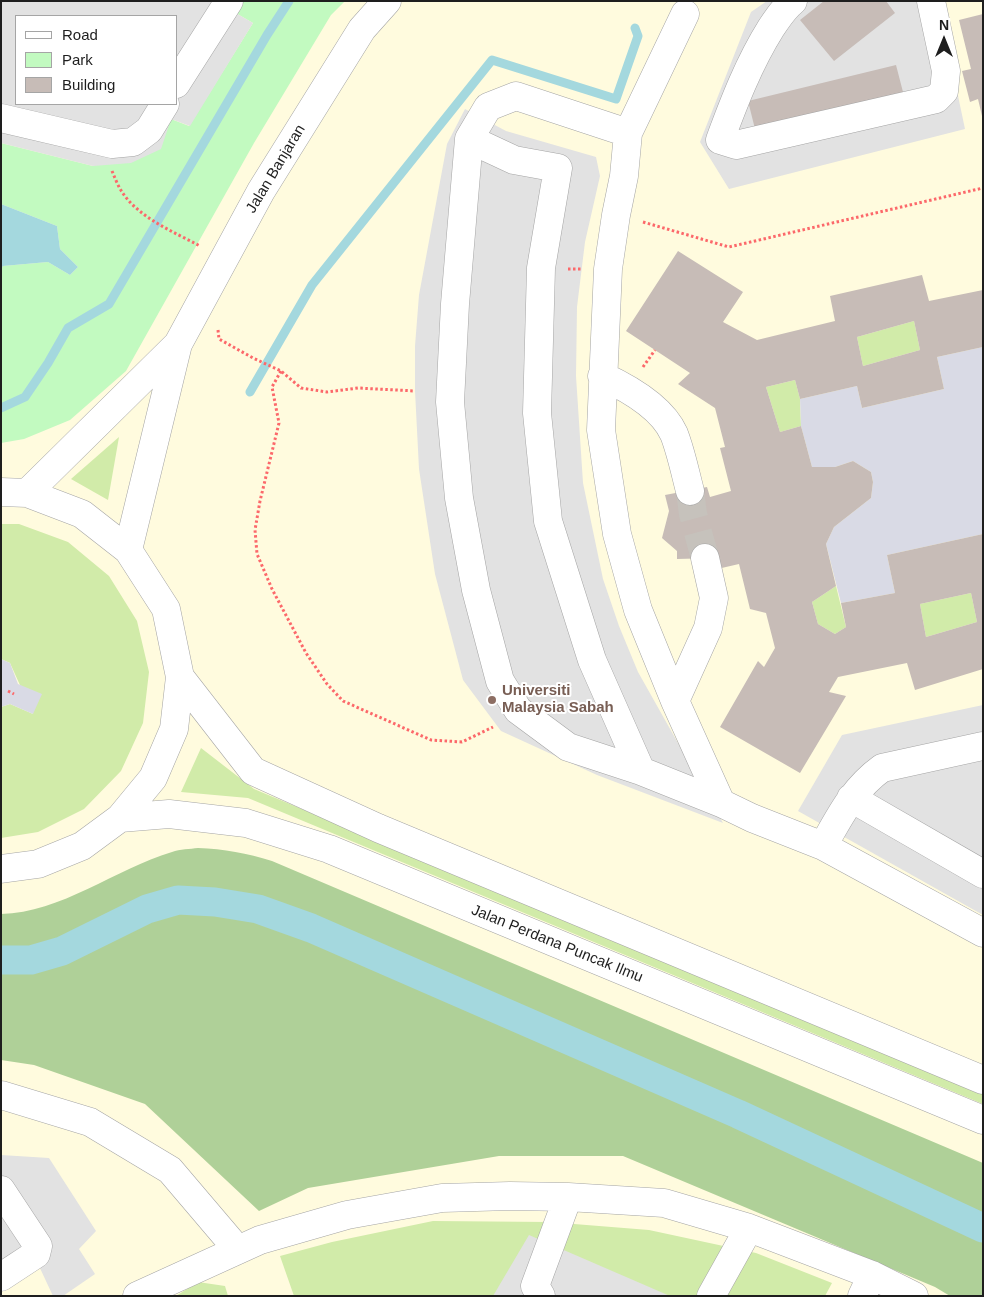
<!DOCTYPE html>
<style>
body{margin:0}
#map{position:relative;width:984px;height:1297px;overflow:hidden;background:#f0ebe4;font-family:Helvetica,sans-serif}
canvas{display:block}
.frame{position:absolute;inset:0;border:2px solid #1e1e1e;pointer-events:none}
.legend{position:absolute;left:15px;top:15px;width:162px;height:90px;box-sizing:border-box;background:#fff;border:1px solid #a5a5a5;margin:0;padding:6px 9px;list-style:none;font-size:15px;color:#1e1e1e}
.legend li{display:flex;align-items:center;gap:10px;height:25px}
.legend b{width:25px;border:1px solid #a5a5a5}
.north{position:absolute;left:919px;top:15px;width:50px;height:50px;-webkit-text-stroke:4px #fff;paint-order:stroke;rotate:0deg;font-size:14px;font-weight:700;line-height:20px;text-align:center;color:#1e1e1e}
.north::after{content:'';display:block;margin:auto;width:18px;height:22px;background:#1e1e1e;clip-path:polygon(50% 0,100% 100%,50% 72%,0 100%)}
</style>
<div id="map">
<canvas width="984" height="1297"></canvas>
<div class="frame"></div>
<ul class="legend">
<li><b style="height:6px;background:#fff"></b>Road</li>
<li><b style="height:14px;background:#c2fac0"></b>Park</li>
<li><b style="height:14px;background:#c7bcb7"></b>Building</li>
</ul>
<div class="north">N</div>
</div>
<script>
const ctx = document.querySelector('canvas').getContext('2d');
ctx.lineJoin = 'round';
function paint(path, color) { ctx.fillStyle = color; ctx.fill(path, 'evenodd'); }
function strokePath(path, color, width, dash) { ctx.strokeStyle = color; ctx.lineWidth = width; ctx.lineCap = dash ? 'butt' : 'round'; ctx.setLineDash(dash || []); ctx.stroke(path); }
function label(font, color, halo, rows, align = 'center') {
  ctx.font = font + ' Helvetica,sans-serif'; ctx.lineWidth = 4; ctx.setLineDash([]); ctx.textBaseline = 'middle'; ctx.strokeStyle = halo; ctx.fillStyle = color; for (const [text, x, y, turn = 0] of rows) {
    ctx.save(); ctx.translate(x, y); ctx.rotate((+turn || 0) * Math.PI / 180); ctx.textAlign = isNaN(turn) ? turn : align; if (halo) ctx.strokeText(text, 0, 0); ctx.fillText(text, 0, 0); ctx.restore();
  }
}
const education = new Path2D(`
 M1,1h982v1295h-982zM16,16h160v88h-160z`);
const grass = new Path2D(`
 M914,321l6,29 -57,16 -6,-29z
 M795,380l5,19 1,27 -21,6 -14,-45z
 M119,437l-11,63 -37,-21z
 M1,524h18l49,18 41,34 28,45 12,51 -6,51 -22,48 -37,38 -46,23 -37,6v-131l9,-3 23,10 -23,-51 -9,-4z
 M836,586l10,41 -11,7 -17,-10 -6,-22z
 M971,593l6,29 -51,15 -6,-33z
 M201,748l53,41 729,305v10l-735,-306 -67,-6z
 M433,1221l116,1 100,8 107,23 76,30 -7,13h-531l-14,-40 52,-14z
 M198,1282l27,4 3,10h-52z`);
const forest = new Path2D(`
 M198,848c26,1 49,5 74,13l711,302v133h-33l-15,-9 -312,-131h-124l-191,32 -49,23 -114,-107 -111,-39 -33,-5v-146c60,-1 114,-45 171,-62 8,-3 18,-3 26,-4z`);
const park = new Path2D(`
 M242,1h103l-14,14 -77,128 -128,228 -56,49 -46,19 -23,4v-174l2,-3 45,-4 22,13 8,-8 -18,-18 -3,-23 -56,-22v-61l92,23 78,-47 18,7 64,-103 -19,-11z`);
const parking = new Path2D(`
 M1,1h241l-8,11 19,11 -63,103 -19,-7 -10,30 -30,14 -38,3 -92,-23zM16,16h160v88h-160z
 M767,1h171l27,128 -236,60 -29,-47 51,-130z
 M465,109l41,22 90,26 4,19 -15,66 -8,65 -1,69 7,107 20,96 16,47 19,46 85,151 -126,-48 -96,-44 -38,-51 -28,-106 -16,-105 -4,-78v-45l4,-51 28,-151z
 M983,705v210l-185,-104 44,-76z
 M1,1155l48,3 47,73 -17,18 16,25 -32,22h-10l-14,-30 -38,22z
 M529,1235l141,61h-177z`);
const plaza = new Path2D(`
 M983,347v187l-96,21 8,38 -54,10 -15,-59 8,-17 37,-29 2,-16 -2,-10 -18,-11 -18,6h-23l-11,-41 -1,-27 57,-13 5,22 82,-19 -7,-32z
 M1,659l9,4 8,21 24,10 -9,20 -23,-10 -9,3z`);
const water = new Path2D(`
 M1,204l56,22 3,23 18,18 -8,8 -22,-13 -45,4 -2,3z`);
const stream = new Path2D(`
 M250,392l62,-107 180,-225 124,39 22,-63 -3,-8
 M1,408l24,-11 23,-34 20,-35 41,-24 158,-269 22,-34`);
const canal = new Path2D(`
 M1,960h30l31,-9 85,-42 31,-9 37,2 43,7 53,19 427,186 245,114`);
const building = new Path2D(`
 M824,1h62l9,12 -61,48 -34,-41z
 M983,14v102h-1l-4,-17 -8,3 -8,-31 9,-2 -12,-49z
 M896,65l7,27 -148,37 -7,-28z
 M678,251l65,41 -20,30 34,18 78,-19 -5,-25 92,-21 7,26 54,-11v57l-46,10 7,32 -82,19 -5,-22 -57,13 -5,-19 -29,7 14,45 21,-6 11,41h23l18,-6 18,11 2,10 -2,16 -37,29 -8,17 10,42 -24,16 6,22 17,10 11,-7 -5,-24 54,-10 -8,-38 96,-21v135l-68,21 -8,-27 -69,14 -9,15 17,4 -46,77 -80,-46 38,-66 6,6 11,-19 -9,-35 -16,-4 -11,-45 -26,6 1,-12 -37,1v-8l-15,-13 7,-27 -4,-16 42,-8 3,10 21,-6 -11,-43 5,-1 -10,-39 -37,-24 12,-11 -64,-42zM914,321l6,29 -57,16 -6,-29zM971,593l6,29 -51,15 -6,-33z`);
const minorTunnel = new Path2D(`
 M690,491l3,23 12,44`);
const path = new Path2D(`
 M112,171c3,7 6,15 10,21 17,26 52,40 78,54
 M643,222l86,25 254,-59
 M568,269h13
 M218,330l1,9 34,19 28,13 20,17 26,4 31,-4 57,3
 M643,367l12,-17
 M281,371l-9,16 7,36 -19,78 -5,29 2,24 15,35 34,64 21,31 16,17 88,39 31,2 31,-15
 M8,691l6,3`);
const minor = new Path2D(`
 M793,1c-10,8 -15,17 -22,27 -22,35 -37,74 -51,112l16,5 200,-46 8,-8 2,-20 -15,-70
 M685,14l-57,119 -4,43 -8,39 -8,54 -7,161 16,104 21,76 37,91 46,102 31,15 71,28 160,87
 M176,84l53,-83
 M1,118l111,26 21,-2 16,-12 16,-26
 M469,139l19,-32 28,-11 112,37
 M602,376c26,12 60,31 72,58 7,18 11,38 16,57
 M1,492l26,1 55,21 46,36 38,59 14,68 -6,52 -21,49 -33,40 -38,28 -44,18 -37,5
 M27,493l151,-149
 M128,550l50,-206 83,-153 101,-162 25,-28
 M180,677l73,94 125,57 605,252
 M675,701l33,-73 6,-30 -9,-40
 M641,771l-73,-24 -50,-37 -18,-29 -24,-91 -17,-92 -9,-96 5,-98 14,-165 45,21 44,8 -17,100 -4,145 11,108 44,139 49,111 80,32
 M851,798l132,76
 M120,818l49,-4 77,9 83,26 654,271
 M823,846c17,-30 30,-57 59,-78l101,-22
 M1,1095l89,27 80,48 68,80 22,-10 87,-25 95,-17 68,-2 58,1 96,6 85,25 123,47 42,21
 M1,1190l37,56 -2,8 -35,23
 M137,1296l101,-46
 M541,1296l-6,-10 33,-89
 M711,1296l38,-68
 M862,1296l10,-21`);
const markers = [
 [492,700,5,"#8d6e63"]
];
const streetNames = [
 ["Jalan Banjaran",276,169,-59],
 ["Jalan Perdana Puncak Ilmu",557,944,22]
];
const educationNames = [
 ["Universiti",502,691],
 ["Malaysia Sabah",502,708]
];
paint(education, '#fffbde');
paint(grass, '#d1eba9');
paint(forest, '#afd098');
paint(park, '#c2fac0');
paint(parking, '#e2e2e2');
paint(plaza, '#d9dae5');
paint(water, '#a4d8de');
strokePath(stream, '#a4d8de', 9);
strokePath(canal, '#a4d8de', 29);
paint(building, '#c7bcb7');
strokePath(minorTunnel, '#c6c2bc', 28, [28, 14]);
strokePath(minor, '#a5a5a5', 29);
strokePath(path, '#fc686a', 3, [2.5, 2.5]);
strokePath(minor, '#fff', 28);
for (const [x, y, r, color] of markers) { const dot = new Path2D(); dot.arc(x, y, r, 0, 2 * Math.PI); ctx.fillStyle = color; ctx.fill(dot); strokePath(dot, '#fff', 2); }
label('15px', '#1e1e1e', '#fff', streetNames);
label('bold 15px', '#785e54', '#fff', educationNames, 'left');
</script>
